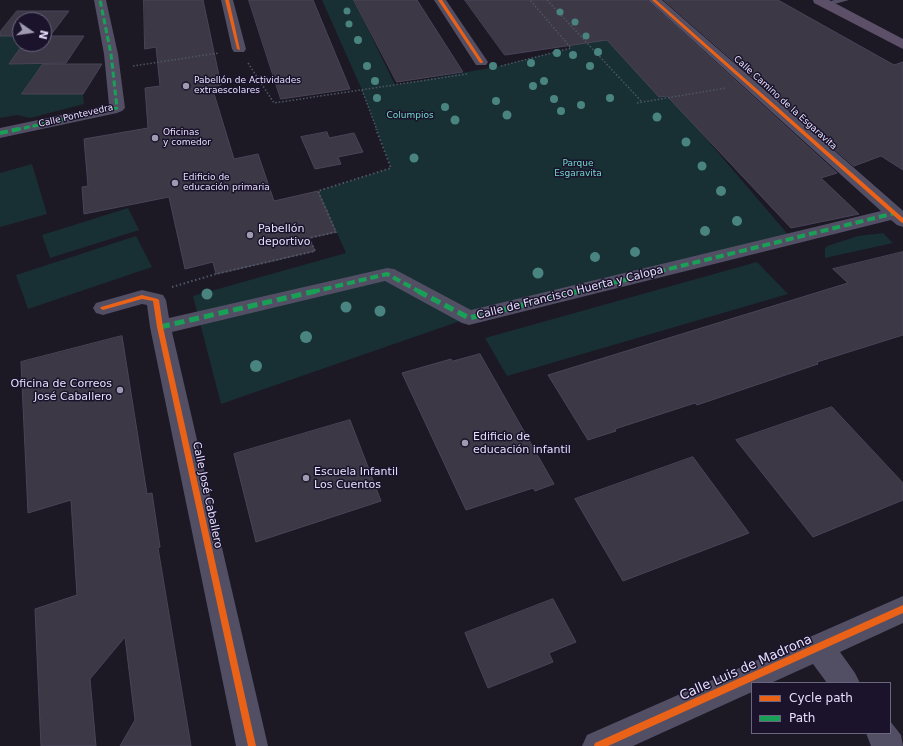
<!DOCTYPE html>
<meta charset="utf-8">
<style>
body{margin:0}
#map{position:relative;width:903px;height:746px;overflow:hidden;background:#1c1925;font-family:"DejaVu Sans",sans-serif}
canvas{display:block}
.legend{position:absolute;left:751px;top:682px;width:140px;height:52px;box-sizing:border-box;background:#1a132b;border:1px solid #6c657f;margin:0;padding:5px 7px;list-style:none;font-size:12px;color:#e6dffd}
.legend li{display:flex;align-items:center;gap:8px;height:20px}
.legend b{width:20px;border:1px solid #6c657f}
.north{position:absolute;left:12px;top:12px;width:40px;height:40px;box-sizing:border-box;background:#1a132b;border:1px solid #6c657f;border-radius:50%;rotate:103deg;font-size:11px;font-weight:700;line-height:16px;text-align:center;color:#e6dffd}
.north::after{content:'';display:block;margin:auto;width:14px;height:18px;background:#9f9ab1;clip-path:polygon(50% 0,100% 100%,50% 72%,0 100%)}
</style>
<div id="map">
<canvas width="903" height="746"></canvas>
<ul class="legend">
<li><b style="height:5px;background:#ea6118"></b>Cycle path</li>
<li><b style="height:5px;background:#1a9f57"></b>Path</li>
</ul>
<div class="north">N</div>
</div>
<script>
const ctx = document.querySelector('canvas').getContext('2d');
ctx.lineJoin = 'round';
function paint(path, color) { ctx.fillStyle = color; ctx.fill(path, 'evenodd'); }
function strokePath(path, color, width, dash) { ctx.strokeStyle = color; ctx.lineWidth = width; ctx.lineCap = dash ? 'butt' : 'round'; ctx.setLineDash(dash || []); ctx.stroke(path); }
function label(font, color, halo, rows, align = 'center') {
  ctx.font = font + ' "DejaVu Sans",sans-serif'; ctx.lineWidth = 3; ctx.setLineDash([]); ctx.textBaseline = 'middle'; ctx.strokeStyle = halo; ctx.fillStyle = color; for (const [text, x, y, turn = 0] of rows) {
    ctx.save(); ctx.translate(x, y); ctx.rotate((+turn || 0) * Math.PI / 180); ctx.textAlign = isNaN(turn) ? turn : align; if (halo) ctx.strokeText(text, 0, 0); ctx.fillText(text, 0, 0); ctx.restore();
  }
}
const green = new Path2D(`
 M322,0h32l41,85 100,-18 76,-19 -41,-48h117l112,102 -73,13 105,123 -322,80 -248,86 -28,-108 153,-43 -28,-62 73,-23 -29,-78z
 M0,36h20v8h3l-14,20h34l-21,30h61l1,10 -54,14 -13,-3 -17,3z
 M32,164l15,50 -47,13v-54z
 M128,208l11,22 -89,28 -8,-23z
 M883,233l10,10 -68,15v-9l2,-3 31,-10z
 M136,236l16,31 -124,42 -12,-34z
 M757,262l31,32 -281,82 -22,-38z`);
const building = new Path2D(`
 M144,0h59l18,85 -9,2 22,72 24,-5 16,47 44,-10 18,41 -27,6 6,13 -99,23 -3,-12 -28,7 -16,-72 -85,17 -2,-27 6,-1 -4,-47 64,-11 -3,-40 15,-2 -4,-39 -11,2z
 M249,0h64l37,89 -69,10z
 M354,0h63l46,72 -66,10z
 M465,0h182l190,173 -16,5 38,36 -68,14 -124,-132 -8,1 -52,-57 -102,15z
 M664,0h114l116,65 9,-3v108l-22,-14 -27,10z
 M17,11h52l-19,25h-6v-16h-24v16h-20v-4z
 M44,36h40l-18,27 -57,1 14,-20h21z
 M43,64h59l-19,30h-61z
 M327,132l2,6 25,-5 9,19 -25,5 3,7 -26,5 -14,-32z
 M903,252v83l-86,27 1,2 -121,41 -2,-2 -80,26 1,2 -28,9 -40,-65 300,-92 -15,-14z
 M122,336l25,158 5,-1 8,54 -2,1 33,198h-71l15,-26 -10,-83 -35,42 6,67h-55l-6,-137 42,-14 -6,-95 -43,13 -7,-151z
 M480,354l74,130 -19,7 -2,-3 -67,22 -64,-137 49,-14 1,2z
 M832,407l71,76v17l-90,37 -77,-97z
 M350,420l31,81 -125,41 -22,-88z
 M693,457l56,76 -126,48 -48,-82z
 M553,599l23,43 -27,11 4,9 -65,26 -23,-55z`);
const pathFar1 = new Path2D(`
 M547,0l95,102
 M248,63l26,40 193,-29
 M133,66l86,-13
 M501,66l70,-18 -41,-48
 M362,90l15,40
 M637,103l89,-15`);
const path = new Path2D(`
 M172,287l44,-13 99,-23 -6,-13 27,-6 -18,-41 73,-23 -15,-39`);
const lane = new Path2D(`
 M834,0h15l-22,6 -4,-2z`);
const street = new Path2D(`
 M94,0h12l12,54 7,54 -3,3 -5,2 -117,25v-10l109,-23 -5,-51z
 M221,0h12l13,49 -2,3h-10l-2,-3z
 M434,0h12l42,62 -2,3h-10z
 M648,0h14l239,209 2,2v16l-6,-2 -6,-5 -422,105 -7,-2 -77,-42 -213,51 96,414h-32l-86,-419 -3,-22 -5,-1 -39,11 -7,-2 -3,-5 3,-5 46,-13 21,5 3,5 3,18 218,-50 7,1 77,41 410,-99z
 M903,596v27l-63,29 15,21 5,10h-33l-14,-19 -42,19h-19v9l-119,54h-51l5,-11z
 M890,721l11,14 2,11h-32l-5,-13h24z`);
const primary = new Path2D(`
 M813,0h16l74,39v10l-89,-46z`);
const quietFar2 = new Path2D(`
 M15,130l102,-22 -6,-54 -11,-54`);
const quietFar1 = new Path2D(`
 M0,133l19,-4
 M312,292l75,-18 33,18
 M576,292l319,-79`);
const quiet = new Path2D(`
 M418,291l51,27 111,-27
 M160,327l156,-36`);
const cycleway = new Path2D(`
 M225,0h4l11,50 -3,-1z
 M438,0h4l41,62 -1,1h-2z
 M652,0h4l247,218v5l-2,-1z
 M142,295l16,4 1,1 4,27 93,419h-8l-91,-419 -4,-26 -11,-2 -39,11 -3,-2 1,-1z
 M903,605v8l-295,133h-14l1,-3z`);
const trees = [
 [347,11,3.5],
 [560,12,3.5],
 [575,22,3.5],
 [349,24,3.5],
 [586,36,3.5],
 [358,40,4],
 [598,52,4],
 [557,53,4],
 [573,55,4],
 [531,63,4],
 [367,66,4],
 [493,66,4],
 [590,66,4],
 [375,81,4],
 [544,81,4],
 [533,86,4],
 [377,98,4],
 [610,98,4],
 [554,99,4],
 [496,101,4],
 [581,105,4],
 [445,107,4],
 [561,111,4],
 [507,115,4.5],
 [657,117,4.5],
 [455,120,4.5],
 [686,142,4.5],
 [414,158,4.5],
 [702,166,4.5],
 [721,191,5],
 [737,221,5],
 [705,231,5],
 [635,252,5],
 [595,257,5],
 [538,273,5.5],
 [207,294,5.5],
 [346,307,5.5],
 [380,311,5.5],
 [306,337,6],
 [256,366,6]
];
const markers = [
 [186,86,4,"#9f9ab1"],
 [155,138,4,"#9f9ab1"],
 [175,183,4,"#9f9ab1"],
 [250,235,4,"#9f9ab1"],
 [120,390,4,"#9f9ab1"],
 [465,443,4,"#9f9ab1"],
 [306,478,4,"#9f9ab1"]
];
const farPoinames = [
 ["Pabellón de Actividades",194,81],
 ["extraescolares",194,91],
 ["Oficinas",163,133],
 ["y comedor",163,143],
 ["Edificio de",183,178],
 ["educación primaria",183,188]
];
const farStreetnames = [
 ["Calle Camino de la Esgaravita",785,103,42],
 ["Calle Pontevedra",76,116,-13]
];
const farParknames = [
 ["Columpios",410,116],
 ["Parque",578,164],
 ["Esgaravita",578,174]
];
const poiNames = [
 ["Pabellón",258,229],
 ["deportivo",258,242],
 ["Oficina de Correos",112,384,"right"],
 ["José Caballero",112,397,"right"],
 ["Edificio de",473,437],
 ["educación infantil",473,450],
 ["Escuela Infantil",314,472],
 ["Los Cuentos",314,485]
];
const streetNames = [
 ["Calle de Francisco Huerta y Calopa",570,293,-14],
 ["Calle José Caballero",207,495,78]
];
const nearStreetnames = [
 ["Calle Luis de Madrona",746,668,-24]
];
paint(green, '#182f33');
paint(building, '#3c3846');
strokePath(building, '#4a4458', 1);
strokePath(pathFar1, '#4d5766', 1.5, [1.5, 2]);
strokePath(path, '#4d5766', 2, [1.5, 2.5]);
paint(lane, '#524f65');
paint(street, '#524f65');
paint(primary, '#5c5069');
strokePath(quietFar2, '#1a9f57', 3, [6, 3]);
strokePath(quietFar1, '#1a9f57', 4, [8, 4]);
strokePath(quiet, '#1a9f57', 5, [10, 5]);
paint(cycleway, '#ea6118');
ctx.fillStyle = '#498480';
for (const [x, y, r] of trees) { ctx.beginPath(); ctx.arc(x, y, r, 0, 2 * Math.PI); ctx.fill(); }
for (const [x, y, r, color] of markers) { const dot = new Path2D(); dot.arc(x, y, r, 0, 2 * Math.PI); ctx.fillStyle = color; ctx.fill(dot); strokePath(dot, '#1a132b', 1.5); }
label('9px', '#e6dffd', '#1a132b', farPoinames, 'left');
label('9px', '#e6dffd', '#1a132b', farStreetnames);
label('9px', '#6edbcb', '#1a132b', farParknames);
label('11px', '#e6dffd', '#1a132b', poiNames, 'left');
label('11px', '#e6dffd', '#1a132b', streetNames);
label('13px', '#e6dffd', '#1a132b', nearStreetnames);
</script>
